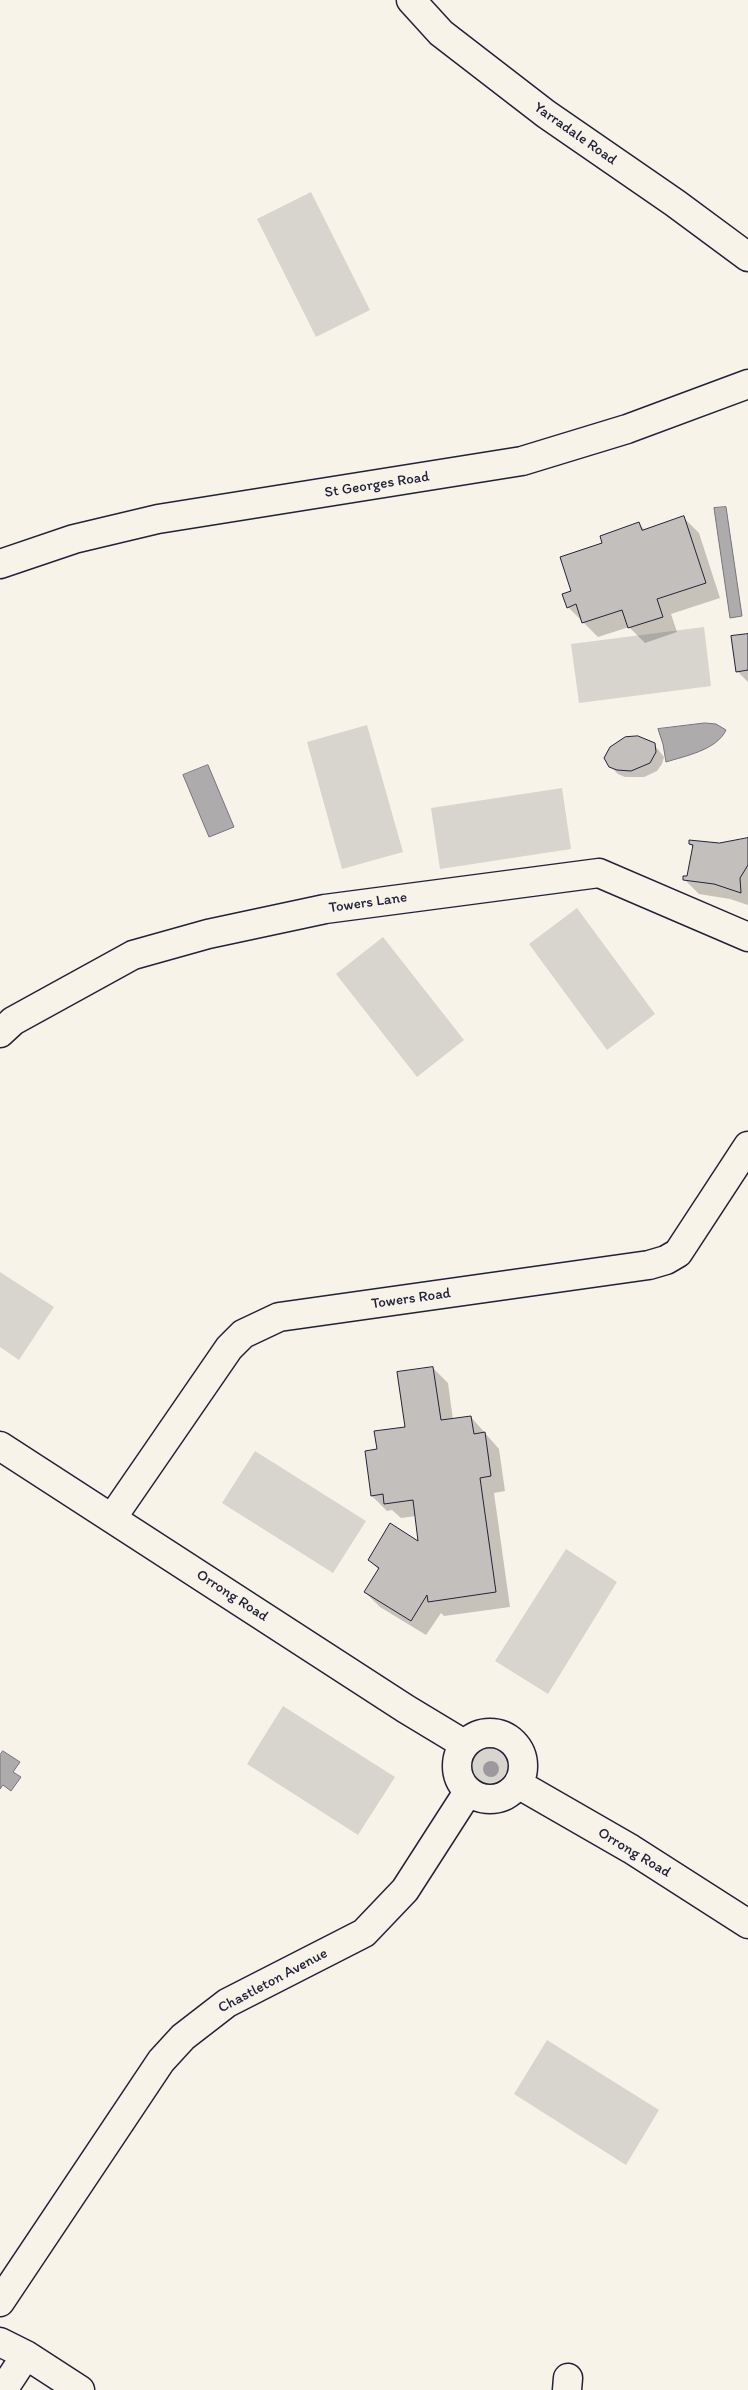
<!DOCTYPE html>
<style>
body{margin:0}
canvas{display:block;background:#f7f3e8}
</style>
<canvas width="748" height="2390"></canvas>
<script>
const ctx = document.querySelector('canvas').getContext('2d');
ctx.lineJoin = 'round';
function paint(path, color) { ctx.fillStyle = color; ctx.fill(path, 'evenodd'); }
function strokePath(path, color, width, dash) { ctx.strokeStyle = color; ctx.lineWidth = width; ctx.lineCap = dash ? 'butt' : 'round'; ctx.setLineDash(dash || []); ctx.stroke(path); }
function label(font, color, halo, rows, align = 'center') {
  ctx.font = font + ' Itim,sans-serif'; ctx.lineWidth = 5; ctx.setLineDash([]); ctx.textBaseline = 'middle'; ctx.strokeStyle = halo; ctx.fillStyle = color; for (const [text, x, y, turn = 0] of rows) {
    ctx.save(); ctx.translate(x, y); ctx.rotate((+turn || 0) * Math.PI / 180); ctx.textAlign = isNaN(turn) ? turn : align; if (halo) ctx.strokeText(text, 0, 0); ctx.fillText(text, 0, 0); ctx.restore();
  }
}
const green = new Path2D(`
 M311,192l59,118 -54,27 -59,-118z
 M704,627l7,59 -132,17 -8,-59z
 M367,725l36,127 -61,17 -35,-127z
 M562,788l9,61 -131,20 -9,-61z
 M577,908l78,106 -48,36 -78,-106z
 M383,937l81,103 -47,37 -81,-103z
 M0,1272l54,35 -35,53 -19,-13z
 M255,1451l111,70 -33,52 -111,-70z
 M566,1549l51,33 -69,112 -53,-33z
 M283,1706l112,71 -37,58 -111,-71z
 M470 1764a19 19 0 1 1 38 0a19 19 0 1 1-38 0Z
 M547,2040l112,70 -33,55 -112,-71z`);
const water = new Path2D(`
 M726,507l16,109 -12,2 -16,-110z
 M705,723l11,1 10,6c-9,20 -41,26 -60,32l-3,-18 -5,-15z
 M208,765l26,62 -25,10 -26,-62z
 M3,1751l17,11 -7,10 8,5 -10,14 -8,-6 -3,4v-34z`);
const shadow = new Path2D(`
 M684,518l15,15 21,65 -49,16 6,18 -32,11 -16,-16 -31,10 -30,-30 5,-15 30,-49 36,-19 6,6z
 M748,635v47l-11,-11z
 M644,739l8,3 12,15 -2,7 -5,7 -13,6h-19l-7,-3 -8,-8z
 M748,839v66l-18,-6 -31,-5 -15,-15 4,-2 6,-29 -4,-4 29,1z
 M433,1368l15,15 5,37 18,-3 28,32 6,42 -11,2 16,114 -66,9 -3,-3 -15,22 -46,-28 -15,-15 14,-22 -10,-10 51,-16 -4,-28 -15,2 -9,-8 -5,1 -15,-15z`);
const building = new Path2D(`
 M684,516l22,67 -49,16 6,18 -35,11 -6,-18 -40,13 -6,-19 -9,4 -5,-14 9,-3 -11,-34 42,-14 -2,-7 39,-14 3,8z
 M748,634v36l-12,2 -5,-36z
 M638,736l17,7 1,9 -6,11 -19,8 -14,-1 -8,-3 -5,-9 6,-11 15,-10z
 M748,838v27l-8,13 1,15 -27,-9 -31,-4v-4h4l6,-31 -4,-1v-4l30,3z
 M433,1367l8,53 30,-4 3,18 11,-2 6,44 -11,2 16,114 -68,10 -1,-7 -16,26 -47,-29 15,-24 -11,-8 22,-37 28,18 -5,-41 -29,4 -1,-10 -12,2 -6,-45 12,-2 -3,-18 31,-4 -8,-55z`);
const minor = new Path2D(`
 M411,0l30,33 105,81 129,89 73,54
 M0,564l74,-25 84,-20 364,-58 105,-32 121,-45
 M0,1033l13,-12 120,-66 75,-21 117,-25 274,-36 149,64
 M0,1446l406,263 58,35
 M112,1518l117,-170 14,-14 36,-17 370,-52 17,-5 12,-7 70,-107
 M457 1766a33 33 0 1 1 66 0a33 33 0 1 1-66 0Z
 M518,1784l113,65 117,75
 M0,2302l161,-241 22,-24 44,-34 137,-70 41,-43 63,-98
 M0,2342l26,13 54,35
 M3,2390l23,-35
 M567,2390l1,-12`);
const trees = [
 [491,1769]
];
const streetNames = [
 ["Yarradale Road",575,134,35],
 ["St Georges Road",377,485,-9],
 ["Towers Lane",368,903,-8],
 ["Towers Road",411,1299,-8],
 ["Orrong Road",232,1596,33],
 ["Orrong Road",634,1853,31],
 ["Chastleton Avenue",273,1981,-28]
];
paint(green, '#d8d5cf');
paint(water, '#aeabad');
strokePath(water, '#76747f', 1);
paint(shadow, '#0003');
paint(building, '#c2bfbd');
strokePath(building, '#22223b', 1);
strokePath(minor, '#22223b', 31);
strokePath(minor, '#f7f3e8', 28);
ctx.fillStyle = '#9b999d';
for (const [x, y] of trees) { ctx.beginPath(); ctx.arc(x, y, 8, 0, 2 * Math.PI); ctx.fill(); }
label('15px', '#22223b', '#f7f3e8', streetNames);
</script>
